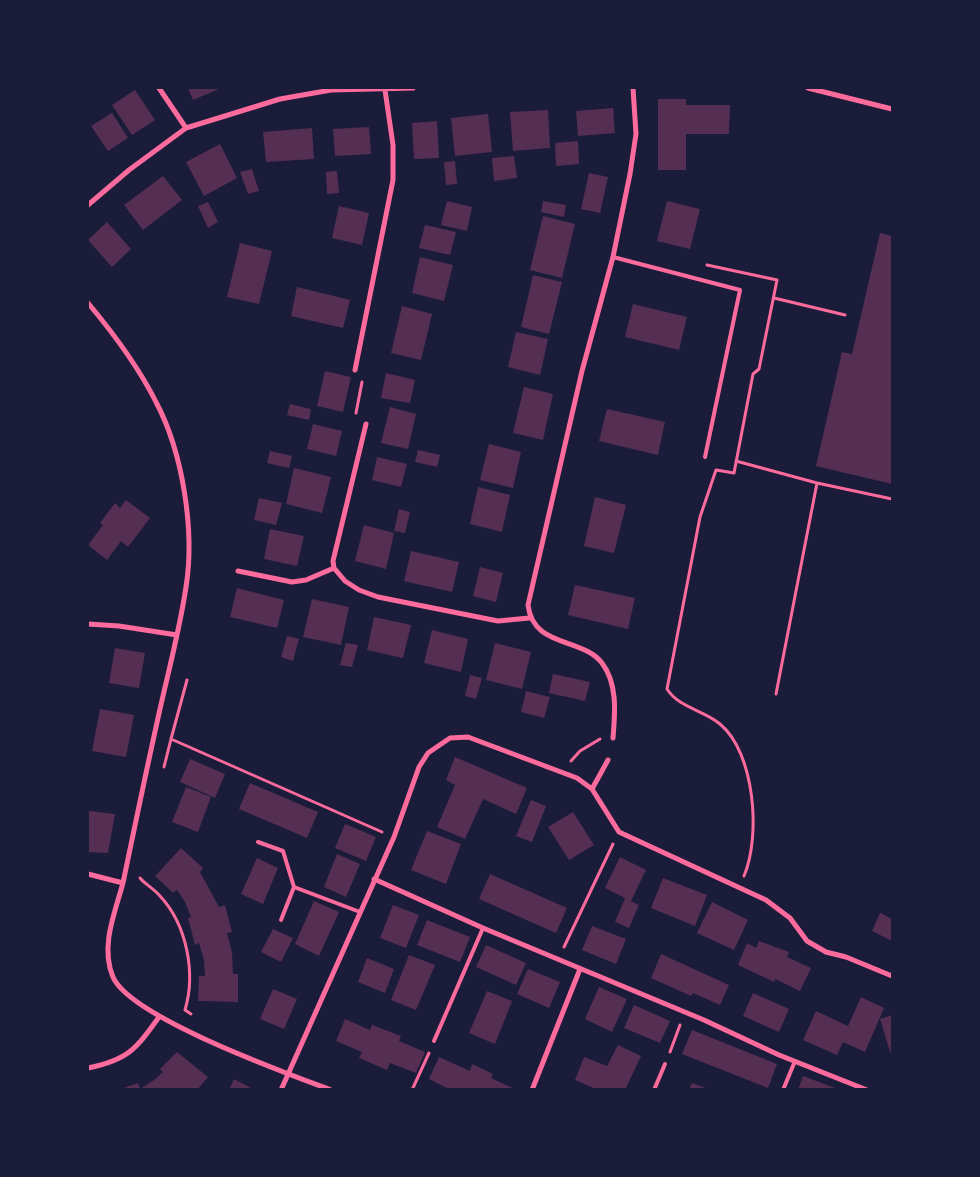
<!DOCTYPE html>
<style>
body{margin:0}
#map{position:relative;width:980px;height:1177px;overflow:hidden;background:#1b1b3a;font-family:Raleway,sans-serif}
canvas{display:block}
.frame{position:absolute;inset:0;border:89px solid #1b1b3a;pointer-events:none}
</style>
<div id="map">
<canvas width="980" height="1177"></canvas>
<div class="frame"></div>
</div>
<script>
const ctx = document.querySelector('canvas').getContext('2d');
ctx.lineJoin = 'round';
function paint(path, color) { ctx.fillStyle = color; ctx.fill(path, 'evenodd'); }
function strokePath(path, color, width, dash) { ctx.strokeStyle = color; ctx.lineWidth = width; ctx.lineCap = dash ? 'butt' : 'round'; ctx.setLineDash(dash || []); ctx.stroke(path); }
const building = new Path2D(`
 M188,88h33l-28,12z
 M135,90l20,30 -23,15 -20,-30z
 M658,99h28v6h44l-1,29h-43v36h-28z
 M613,108l2,25 -37,3 -2,-25z
 M548,110l2,38 -37,3 -3,-39z
 M112,113l16,25 -20,13 -17,-25z
 M488,114l4,38 -37,4 -4,-38z
 M437,121l2,37 -25,1 -2,-36z
 M369,127l2,27 -36,2 -2,-27z
 M312,128l2,31 -48,3 -3,-30z
 M578,141l1,23 -23,2 -1,-23z
 M220,144l17,34 -33,18 -18,-34z
 M514,156l3,22 -23,3 -2,-23z
 M455,161l2,23 -11,1 -2,-23z
 M252,169l7,22 -11,3 -8,-22z
 M337,171l2,22 -12,1 -1,-22z
 M589,173l19,4 -8,36 -19,-4z
 M163,176l19,24 -39,30 -19,-25z
 M447,201l25,6 -5,24 -26,-6z
 M543,201l23,4 -2,12 -23,-5z
 M667,201l33,8 -10,40 -33,-8z
 M208,202l10,20 -10,6 -10,-22z
 M339,206l30,7 -7,32 -30,-7z
 M543,216l32,8 -13,54 -32,-8z
 M107,222l24,27 -19,18 -24,-27z
 M425,225l31,7 -6,23 -31,-7z
 M880,233l12,3v248l-76,-18 26,-114 10,2z
 M240,243l32,8 -13,53 -32,-7z
 M420,257l33,8 -9,36 -32,-8z
 M533,275l29,7 -13,52 -28,-7z
 M297,287l53,13 -7,28 -52,-12z
 M633,304l54,13 -8,33 -54,-13z
 M402,306l30,8 -11,46 -30,-7z
 M516,332l32,7 -8,36 -32,-8z
 M325,371l26,6 -8,35 -26,-6z
 M386,373l29,7 -5,23 -29,-5z
 M524,387l29,7 -10,46 -30,-7z
 M290,404l21,5 -2,11 -22,-5z
 M390,407l26,7 -8,35 -27,-6z
 M607,409l58,13 -7,33 -59,-14z
 M313,424l29,7 -6,25 -29,-7z
 M489,444l32,8 -8,36 -33,-8z
 M418,450l22,5 -3,12 -22,-5z
 M270,451l22,5 -3,12 -22,-5z
 M377,457l30,7 -6,23 -29,-7z
 M294,468l37,9 -9,36 -36,-9z
 M478,487l32,8 -8,37 -32,-8z
 M595,497l31,8 -12,48 -30,-7z
 M259,498l23,5 -6,22 -22,-5z
 M126,500l24,18 -22,29 -7,-6 -14,19 -19,-15 15,-20 -3,-2 15,-20 5,5z
 M399,509l11,3 -5,21 -11,-2z
 M364,525l30,8 -8,36 -31,-8z
 M270,529l34,7 -7,30 -33,-7z
 M411,551l48,11 -7,30 -48,-11z
 M480,567l23,6 -7,29 -23,-6z
 M575,585l60,13 -7,31 -60,-14z
 M237,588l47,12 -7,28 -47,-11z
 M312,599l37,8 -8,38 -38,-8z
 M374,617l37,8 -8,33 -36,-8z
 M432,630l36,9 -7,33 -37,-9z
 M287,636l12,3 -6,22 -12,-4z
 M346,643l12,2 -6,22 -12,-2z
 M495,643l36,9 -9,37 -36,-9z
 M115,648l30,5 -6,35 -30,-5z
 M553,674l37,8 -5,19 -36,-8z
 M470,675l12,3 -6,21 -11,-3z
 M526,691l24,6 -6,21 -23,-6z
 M100,709l34,6 -8,42 -34,-6z
 M455,757l72,31 -11,26 -33,-15 -18,40 -28,-12 18,-42 -9,-5z
 M190,759l35,15 -10,24 -35,-16z
 M250,783l68,29 -11,26 -68,-29z
 M186,787l25,10 -13,35 -26,-10z
 M531,800l15,6 -14,36 -16,-6z
 M89,811l26,3 -7,39 -20,-1z
 M573,812l21,33 -25,15 -21,-33z
 M345,824l31,13 -10,24 -31,-13z
 M427,831l34,13 -15,40 -35,-14z
 M181,848l22,20 -3,4 19,35 6,-2 7,27 -5,1 5,19 1,22h5v28l-40,-1 1,-25h6l-1,-16 -5,-17 -4,2 -7,-27 3,-1 -6,-15 -8,-12 -4,3 -18,-17z
 M337,854l23,10 -14,33 -22,-10z
 M620,857l26,13 -15,31 8,4 -10,23 -14,-6 10,-24 -20,-10z
 M257,858l21,10 -15,36 -22,-10z
 M490,874l77,34 -11,25 -77,-34z
 M663,878l44,17 -12,31 -44,-18z
 M314,901l25,11 -20,44 -24,-12z
 M712,902l36,18 -14,30 -37,-17z
 M393,905l26,10 -13,33 -26,-10z
 M880,913l12,6v22l-20,-10z
 M427,920l43,17 -10,25 -43,-17z
 M592,926l34,13 -10,25 -34,-14z
 M273,929l20,9 -12,24 -20,-10z
 M759,941l30,11 -2,5 24,11 -11,23 -25,-12 -1,3 -36,-17 9,-22 9,5z
 M486,945l40,18 -10,22 -40,-18z
 M661,954l68,31 -9,20 -27,-12 -2,3 -40,-18z
 M409,955l26,10 -19,45 -25,-10z
 M367,958l27,11 -9,24 -27,-11z
 M528,969l32,13 -11,26 -32,-14z
 M599,987l28,12 -15,33 -27,-13z
 M273,989l24,10 -13,30 -24,-10z
 M487,991l25,10 -17,43 -26,-11z
 M753,993l36,16 -10,23 -36,-16z
 M861,997l23,11 -19,44 -22,-10 -6,13 -34,-15 13,-29 32,15z
 M634,1005l36,16 -10,22 -36,-15z
 M892,1015v43l-12,-39z
 M345,1019l25,11 2,-5 29,11 -2,5 26,11 -9,21 -26,-10 -3,7 -28,-12 3,-6 -26,-11z
 M692,1030l85,34 -9,24 -86,-34z
 M618,1045l23,11 -16,34h-27l-23,-10 9,-23 23,9z
 M177,1052l31,25 -11,13h-79l20,-7 2,6 14,-9 9,-8 -3,-3z
 M439,1057l31,14 2,-7 21,10 -2,4 26,12h-66l-22,-11z
 M803,1076l35,13v1h-40z
 M234,1079l21,11h-26z
 M692,1083l17,6v1h-20z`);
const path = new Path2D(`
 M707,265l70,15 -18,89 -6,5 -19,99 -18,-3 -16,47 -33,172c12,19 37,21 53,35 35,29 41,112 24,152
 M774,298l71,17
 M356,413l6,-31
 M736,461l81,22 -41,211
 M817,483l75,16
 M187,680l-16,59 211,93
 M571,761l9,-10 20,-12
 M164,767l7,-28
 M140,878c5,6 14,11 20,18 27,29 36,77 25,114l6,4
 M564,947l49,-103
 M670,1052l10,-27
 M412,1090l17,-37`);
const service = new Path2D(`
 M613,257l127,33 -35,167
 M258,842l25,9 11,36 66,25
 M281,920l13,-33
 M434,1041l49,-113
 M654,1090l11,-26
 M783,1090l12,-29`);
const minor = new Path2D(`
 M159,88l27,40
 M808,88l84,21
 M88,205l41,-35 57,-42 94,-29 51,-9 82,-2
 M88,303c26,31 50,63 68,99 27,51 39,129 30,185 -6,41 -17,82 -26,122 -13,58 -25,116 -37,174 -8,29 -23,64 -10,94 17,40 173,96 218,113
 M355,370l38,-190v-35l-8,-55
 M366,424l-33,137 1,7 11,13 14,9 19,7 120,24 31,-3
 M238,571l54,11 14,-2 28,-12
 M88,624l31,2 58,9
 M613,738c2,-24 5,-54 -11,-75 -20,-26 -69,-15 -74,-58l54,-234 31,-114 17,-83 6,-40 -3,-46
 M608,760l-16,29 27,43 147,68 24,18 17,23 19,11 20,5 46,19
 M88,874l35,9
 M374,879l109,49 221,92 75,35 88,35
 M88,1068c40,-8 48,-19 71,-51
 M281,1090l113,-253 25,-70 9,-14 22,-15 18,-1 109,41 15,11
 M532,1090l48,-121`);
paint(building, '#542f53');
strokePath(path, '#ff6b9d', 3);
strokePath(service, '#ff6b9d', 4);
strokePath(minor, '#ff6b9d', 5);
</script>
